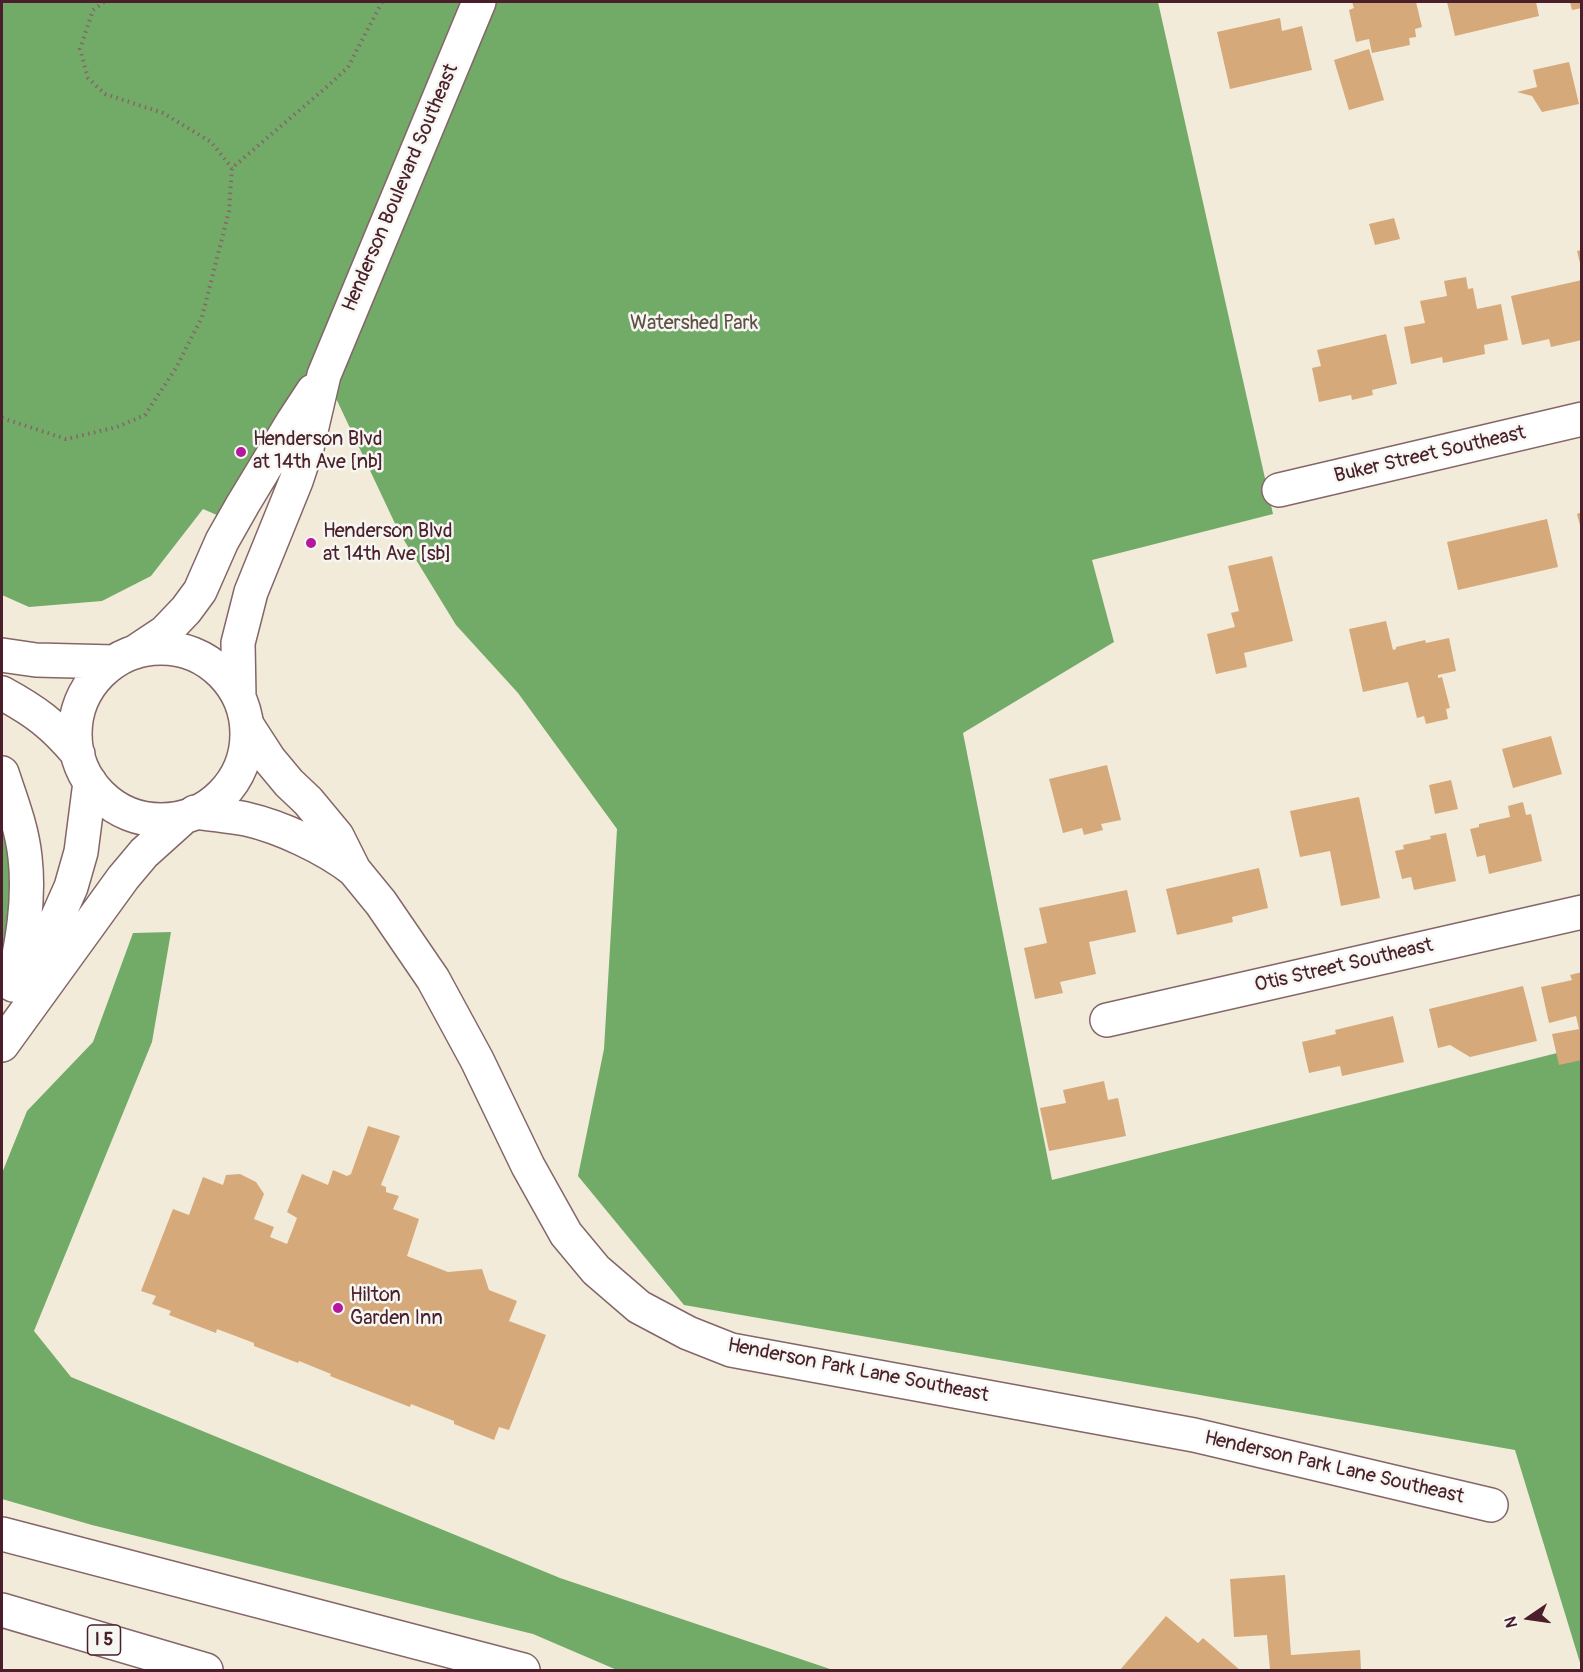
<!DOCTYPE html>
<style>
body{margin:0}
#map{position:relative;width:1583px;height:1672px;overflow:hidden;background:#f3ebd9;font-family:Pangolin,sans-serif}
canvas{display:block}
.frame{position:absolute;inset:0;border:3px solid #4a1f2b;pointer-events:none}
.north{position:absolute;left:1499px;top:1588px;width:60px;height:60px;-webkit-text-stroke:4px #f6f6f2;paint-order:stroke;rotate:257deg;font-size:16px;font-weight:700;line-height:24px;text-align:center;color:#4a1f2b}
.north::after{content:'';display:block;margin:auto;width:21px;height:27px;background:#4a1f2b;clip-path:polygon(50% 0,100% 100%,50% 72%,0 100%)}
</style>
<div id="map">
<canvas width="1583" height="1672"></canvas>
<div class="frame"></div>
<div class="north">N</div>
</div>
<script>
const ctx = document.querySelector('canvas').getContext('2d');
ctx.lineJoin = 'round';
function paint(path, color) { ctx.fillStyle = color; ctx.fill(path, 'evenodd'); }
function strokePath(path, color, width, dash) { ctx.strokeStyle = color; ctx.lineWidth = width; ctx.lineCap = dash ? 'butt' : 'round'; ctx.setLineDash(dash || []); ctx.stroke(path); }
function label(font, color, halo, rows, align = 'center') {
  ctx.font = font + ' Pangolin,sans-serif'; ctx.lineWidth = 5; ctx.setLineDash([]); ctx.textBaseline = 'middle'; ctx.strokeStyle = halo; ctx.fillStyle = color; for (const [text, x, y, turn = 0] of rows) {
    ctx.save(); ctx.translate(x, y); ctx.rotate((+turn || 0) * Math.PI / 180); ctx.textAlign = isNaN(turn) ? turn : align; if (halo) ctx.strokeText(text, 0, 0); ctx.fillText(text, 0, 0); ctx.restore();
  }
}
const forest = new Path2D(`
 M2,2h1156l115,512 -181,46 22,82 -151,91 89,447 529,-133v619l-66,-216 -831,-145 -106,-129 26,-127 13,-220 -99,-136 -62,-68 -57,-93 -74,-157 -92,147 -30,-13 -52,67 -49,25 -73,6 -27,-12z
 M2,801l33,65 -33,104z
 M171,932l-19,110 -118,289 37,46 489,201 273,92h-216l-84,-36 -441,-109 -90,-26v-326l25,-62 66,-69 40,-109z`);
const building = new Path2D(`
 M1352,2h64l6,25 -7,2 1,8 -7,1 1,7 -38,8 -3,-14 -13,3 -7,-32 5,-2z
 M1447,2h89l3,14 -84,20z
 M1570,2h12v6l-10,2z
 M1280,18l2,13 20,-5 10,44 -82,19 -13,-57z
 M1369,49l15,51 -35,10 -15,-50z
 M1569,62l10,42 -37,8 -10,-16 -15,-4 20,-5 -4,-17z
 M1394,218l6,21 -25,6 -6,-21z
 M1582,250v17h-1l-4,-16z
 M1466,277l2,12 5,-1 4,21 24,-5 7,36 -24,5 1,9 -42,9 -1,-6 -31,7 -7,-37 21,-4 -5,-22 27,-5 -3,-15z
 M1582,280v60l-31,7 -2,-8 -27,6 -11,-49z
 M1386,334l11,50 -25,6 1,5 -21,5 -1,-5 -32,7 -7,-34 9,-2 -4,-16z
 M1582,512v17h-1l-4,-15z
 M1547,519l11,48 -100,23 -11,-48z
 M1272,556l21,85 -49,12 3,14 -31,7 -9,-40 28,-7 -4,-14 8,-2 -11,-45z
 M1386,621l7,29 3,-1v-2l29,-7 1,3 23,-5 7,33 -18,4v3l4,-1 8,31 -4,1 2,10 -22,5 -2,-8 -7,2 -9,-36 -45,10 -14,-63z
 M1551,736l11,38 -49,14 -11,-39z
 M1107,765l14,55 -20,4 2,6 -19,5 -2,-7 -19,5 -14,-54z
 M1451,780l7,29 -23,5 -6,-29z
 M1359,797l21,101 -39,8 -11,-55 -30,6 -10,-46z
 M1523,802l3,13 5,-1 11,47 -53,13 -4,-19 -8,2 -7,-28 9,-2v-3l31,-7 -2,-11z
 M1446,833l10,48 -42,9 -3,-13 -9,2 -7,-28 9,-2 -1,-4 28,-6 -1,-3z
 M1259,868l9,40 -36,9 1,5 -56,13 -11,-46z
 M1127,890l9,42 -47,10 7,32 -36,8 3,11 -28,6 -11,-51 23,-5 -8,-35z
 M1582,972v88l-23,5 -7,-31 27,-5 -3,-13 -27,7 -8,-36 31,-7 -2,-5z
 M1523,986l14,55 -67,16 -20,-12 -12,3 -9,-39z
 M1393,1016l11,46 -62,14 -2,-10 -31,7 -7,-31 34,-8 -1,-4z
 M1104,1081l4,19 10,-2 8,38 -77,15 -9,-43 26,-5 -3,-13z
 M368,1126l32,10 -19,49 5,2v5l13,4 -6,13 26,10 -12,37 41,16 34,-3 7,21 28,11 -8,20 37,14 -37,95 -10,-3 -5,13 -40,-16v-3l-43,-17 -1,3 -80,-31 1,-2 -32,-13 -1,2 -44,-17v-3l-37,-14 -1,4 -47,-18 2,-4 -19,-7 4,-8 -15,-5 32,-82 16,6 14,-38 20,8 3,-10 14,-1 16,8 8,12 -10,25 20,8 -4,10 17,7 10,-26 -10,-6 15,-38 26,11 5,-15 14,6 4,-2z
 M1285,1575l6,80 69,-5 1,20h-91l-3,-35 -33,2 -4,-58z
 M1166,1616l32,27 5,-5 37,32h-120z`);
const path = new Path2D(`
 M104,2l-11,8 -13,39 8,29 17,16 58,19 48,29 21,26
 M2,418l64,21 51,-12 28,-12 31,-47 26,-51 27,-106 3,-43 97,-83 19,-18 34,-65`);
const minor = new Path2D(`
 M1279,490l303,-71
 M247,725l22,34 20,24 19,18 29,35 17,34 27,33 52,76 44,81 51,106 38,68 30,36 43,37 49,26 43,17 463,85 297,70
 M195,812c17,2 34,4 51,7 35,8 80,29 108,51
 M1107,1020l475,-108`);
const major = new Path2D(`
 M75 734a86 86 0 1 1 172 0a86 86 0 1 1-172 0Z
 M135,652l30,-20 21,-22 14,-19 22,-50 21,-37 49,-81 21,-32
 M2,655l34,5 78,2
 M2,693c33,18 51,31 76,61
 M239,697l-1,-54 13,-51 45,-111 11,-33 17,-73 155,-373
 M2,773c9,27 20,55 23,84 5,44 -3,86 -12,128
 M26,988l45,-101 10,-35 9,-70
 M2,1045l121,-167 21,-25 40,-36`);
const highway = new Path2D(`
 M2,1534l521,136
 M2,1610l204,60`);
const markers = [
 [241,452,6,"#b5179e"],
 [311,543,6,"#b5179e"],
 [338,1308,6,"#b5179e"]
];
const shields = [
 [104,1640,33]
];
const shieldNames = [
 ["I 5",104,1640]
];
const streetNames = [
 ["Henderson Boulevard Southeast",401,188,-67],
 ["Buker Street Southeast",1430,455,-13],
 ["Otis Street Southeast",1344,966,-13],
 ["Henderson Park Lane Southeast",858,1371,11],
 ["Henderson Park Lane Southeast",1334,1468,13]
];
const parkNames = [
 ["Watershed Park",694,324]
];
const poiNames = [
 ["Henderson Blvd",253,440],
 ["at 14th Ave [nb]",253,463],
 ["Henderson Blvd",323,532],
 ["at 14th Ave [sb]",323,555],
 ["Hilton",350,1296],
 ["Garden Inn",350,1319]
];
paint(forest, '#72aa68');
paint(building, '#d6a97a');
strokePath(minor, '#856668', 36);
strokePath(major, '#856668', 36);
strokePath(highway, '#856668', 36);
strokePath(path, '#856668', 4, [1.5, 4.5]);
strokePath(minor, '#fff', 33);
strokePath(major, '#fff', 33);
strokePath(highway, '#fff', 33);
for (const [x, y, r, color] of markers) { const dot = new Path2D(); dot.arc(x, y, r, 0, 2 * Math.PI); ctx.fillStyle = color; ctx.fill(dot); strokePath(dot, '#f6f6f2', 2); }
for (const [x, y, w] of shields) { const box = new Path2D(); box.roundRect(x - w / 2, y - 15, w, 30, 4.5); ctx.fillStyle = '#f6f6f2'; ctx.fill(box); strokePath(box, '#4a1f2b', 1.5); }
label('bold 18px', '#4a1f2b', null, shieldNames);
label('20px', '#4a1f2b', '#f6f6f2', streetNames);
label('20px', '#5e5142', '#f6f6f2', parkNames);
label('20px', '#4a1f2b', '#f6f6f2', poiNames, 'left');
</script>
